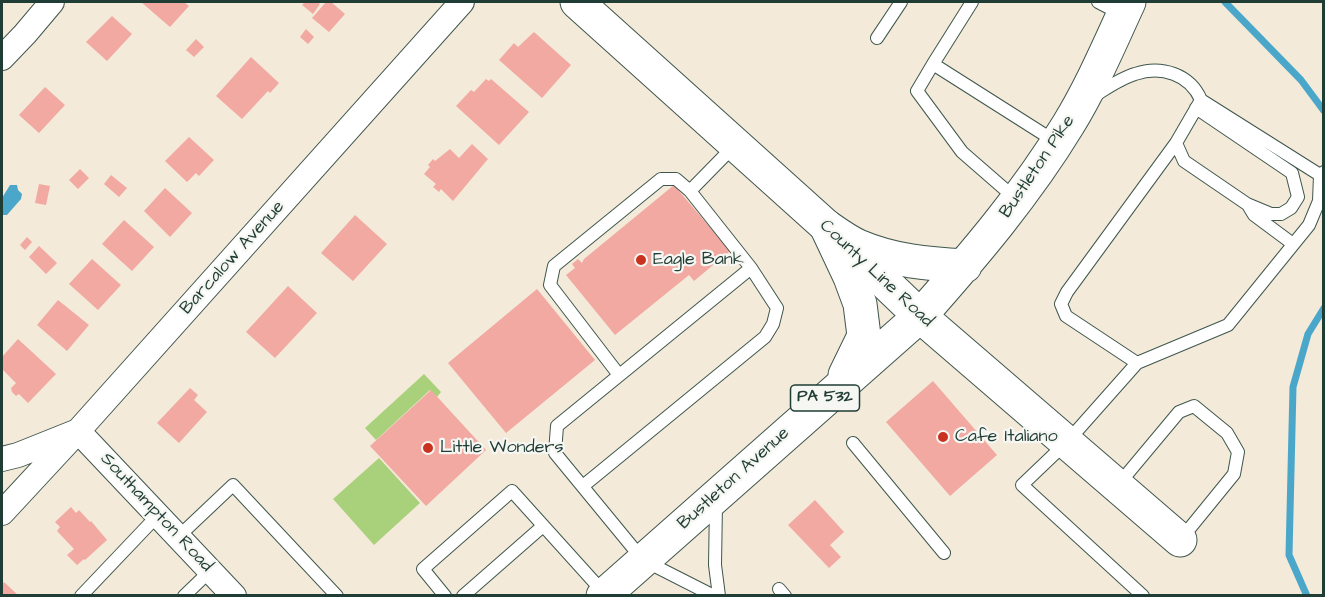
<!DOCTYPE html>
<style>
body{margin:0}
#map{position:relative;width:1325px;height:597px;overflow:hidden;background:#f4ead9;font-family:"Architects Daughter",sans-serif}
canvas{display:block}
.frame{position:absolute;inset:0;border:3px solid #1f3d34;pointer-events:none}
</style>
<div id="map">
<canvas width="1325" height="597"></canvas>
<div class="frame"></div>
</div>
<script>
const ctx = document.querySelector('canvas').getContext('2d');
ctx.lineJoin = 'round';
function paint(path, color) { ctx.fillStyle = color; ctx.fill(path, 'evenodd'); }
function strokePath(path, color, width, dash) { ctx.strokeStyle = color; ctx.lineWidth = width; ctx.lineCap = dash ? 'butt' : 'round'; ctx.setLineDash(dash || []); ctx.stroke(path); }
function label(font, color, halo, rows, align = 'center') {
  ctx.font = font + ' "Architects Daughter",sans-serif'; ctx.lineWidth = 4.5; ctx.setLineDash([]); ctx.textBaseline = 'middle'; ctx.strokeStyle = halo; ctx.fillStyle = color; for (const [text, x, y, turn = 0] of rows) {
    ctx.save(); ctx.translate(x, y); ctx.rotate((+turn || 0) * Math.PI / 180); ctx.textAlign = isNaN(turn) ? turn : align; if (halo) ctx.strokeText(text, 0, 0); ctx.fillText(text, 0, 0); ctx.restore();
  }
}
const green = new Path2D(`
 M424,374l17,18 -4,5 -7,-7 -54,50 -11,-12z
 M379,458l41,45 -46,42 -41,-46z`);
const water = new Path2D(`
 M10,185h7l1,5 4,4 -1,5 -14,16h-5v-17z`);
const stream = new Path2D(`
 M1225,2l76,78 23,31
 M1307,596l-18,-41 4,-168 15,-53 16,-26`);
const building = new Path2D(`
 M141,2h43l5,4 -19,21z
 M305,2h12l3,2 -7,10 -11,-9z
 M326,2h5l14,12 -16,18 -17,-14z
 M112,16l20,18 -25,27 -21,-19z
 M306,29l8,8 -6,7 -8,-7z
 M534,32l37,33 -29,33 -43,-38 15,-17 4,4z
 M196,39l8,8 -10,10 -8,-7z
 M251,57l28,26 -9,10 -2,-2 -26,28 -26,-23z
 M486,79l3,2 2,-2 38,33 -30,33 -43,-39 15,-16 3,2z
 M45,87l20,18 -26,28 -20,-18z
 M189,137l25,23 -15,16 -3,-3 -9,9 -22,-21z
 M472,144l16,15 -35,42 -12,-12 -2,3 -6,-5 3,-3 -12,-10 6,-7 -2,-2 5,-6 2,2 15,-12 9,9z
 M80,169l9,9 -11,11 -9,-9z
 M111,175l16,13 -8,9 -15,-13z
 M39,184l11,2 -4,19 -11,-2z
 M674,185l56,66 -36,30 -5,-6 -74,60 -49,-60 9,-7 -3,-4 6,-5 4,4 2,-4z
 M165,188l27,25 -22,24 -26,-26z
 M355,215l32,29 -34,37 -32,-28z
 M124,220l30,27 -22,24 -30,-27z
 M27,237l5,5 -7,8 -5,-5z
 M39,246l18,17 -11,11 -17,-17z
 M92,259l29,26 -23,25 -29,-26z
 M288,286l29,27 -42,45 -29,-26z
 M537,289l58,71 -89,73 -58,-70z
 M58,300l31,25 -22,26 -30,-26z
 M18,339l38,35 -28,29 -9,-9 -3,2 -4,-4 -1,-4 5,-5 -14,-14v-12z
 M933,381l64,74 -47,41 -64,-74z
 M190,388l8,7 -4,5 13,12 -28,31 -22,-20z
 M431,390l55,60 -60,56 -56,-60z
 M815,500l29,32 -14,13 11,12 -12,11 -41,-43z
 M71,507l5,6 3,-3 11,12 1,-1 16,19 -22,20 -1,-1 -7,6 -10,-10 7,-6 -17,-18 3,-4 -5,-5z
 M4,582l15,14h-17v-11z`);
const service = new Path2D(`
 M972,2l-39,62 123,78
 M1098,2l23,12
 M877,38l24,-36
 M933,64l-16,27 45,61 54,47
 M1094,96c13,-8 27,-18 41,-22 26,-9 55,0 66,26
 M1176,143l8,18 63,43 24,10h10l10,-6 7,-11 -6,-24 -96,-65
 M690,191l45,-46
 M1248,205l6,10 39,29
 M1137,363l-71,-47 -5,-12 6,-12 109,-149 25,-43 119,75
 M619,375l-69,-90 4,-19 107,-87h15l14,12 61,77 -194,158 -2,27 88,107 71,36
 M853,443l91,110
 M1118,485l61,-73 15,-6 33,27 11,19 -4,22 -53,65
 M583,486l182,-149 8,-13 4,-16 -26,-40
 M716,504l-1,61 4,31
 M178,537l55,-52 104,111
 M779,589l6,7
 M81,596l77,-81
 M184,596l26,-25
 M445,596l-22,-27 89,-78 92,102
 M463,596l80,-70
 M1143,596l-121,-111 45,-43 70,-79 91,-38 81,-100 10,-24 1,-26 4,-3`);
const minor = new Path2D(`
 M2,58l23,-24 27,-32
 M2,459l16,-4 60,-24 156,165
 M2,513l76,-82 384,-429`);
const secondary = new Path2D(`
 M577,2l249,224 94,90`);
const primary = new Path2D(`
 M826,226l24,51 10,27 4,32 -19,39
 M826,226c10,7 21,15 32,20 35,15 70,18 107,20
 M920,316l260,224
 M603,596l317,-280c54,-61 106,-122 148,-191 24,-39 42,-82 61,-123`);
const markers = [
 [641,260,6,"#c8321e"],
 [943,437,6,"#c8321e"],
 [428,448,6,"#c8321e"]
];
const shields = [
 [825,398,69]
];
const shieldNames = [
 ["PA 532",825,398]
];
const streetNames = [
 ["Bustleton Pike",1038,167,-56],
 ["Barcalow Avenue",233,258,-48],
 ["County Line Road",876,274,43],
 ["Bustleton Avenue",734,479,-42],
 ["Southampton Road",156,513,47]
];
const poiNames = [
 ["Eagle Bank",653,260],
 ["Cafe Italiano",955,437],
 ["Little Wonders",440,448]
];
paint(green, '#a9d17b');
paint(water, '#4ba7c9');
strokePath(stream, '#4ba7c9', 7);
paint(building, '#f1a9a2');
strokePath(service, '#3f574d', 14);
strokePath(minor, '#3f574d', 26);
strokePath(secondary, '#3f574d', 35);
strokePath(primary, '#3f574d', 35);
strokePath(service, '#fff', 12);
strokePath(minor, '#fff', 24);
strokePath(secondary, '#fff', 33);
strokePath(primary, '#fff', 33);
for (const [x, y, r, color] of markers) { const dot = new Path2D(); dot.arc(x, y, r, 0, 2 * Math.PI); ctx.fillStyle = color; ctx.fill(dot); strokePath(dot, '#f6f6f2', 2); }
for (const [x, y, w] of shields) { const box = new Path2D(); box.roundRect(x - w / 2, y - 13, w, 26, 4.5); ctx.fillStyle = '#f6f6f2'; ctx.fill(box); strokePath(box, '#1f3d34', 1.5); }
label('bold 16px', '#1f3d34', null, shieldNames);
label('18px', '#1f3d34', '#f6f6f2', streetNames);
label('18px', '#1f3d34', '#f6f6f2', poiNames, 'left');
</script>
